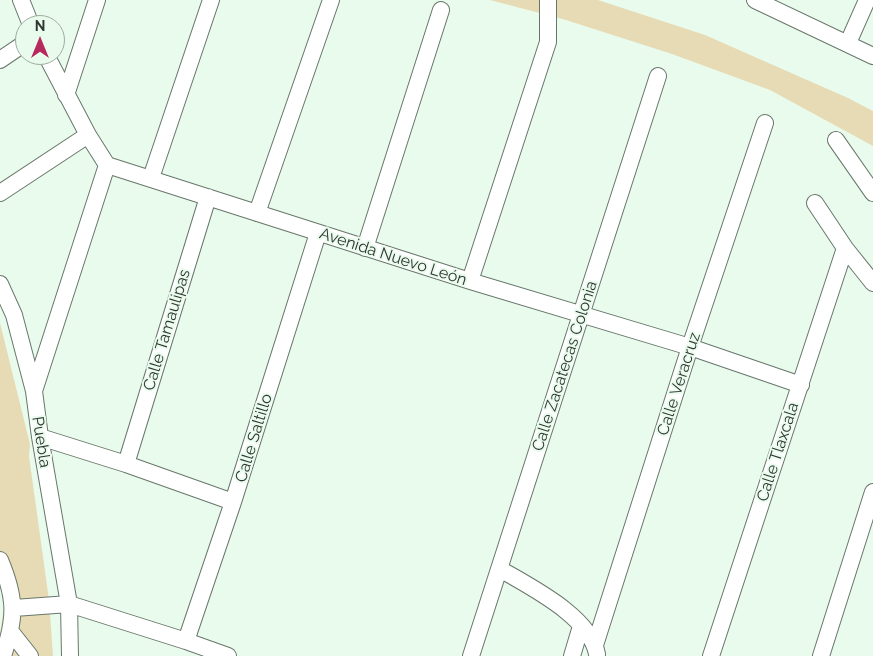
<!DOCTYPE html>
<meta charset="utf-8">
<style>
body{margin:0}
#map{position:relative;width:873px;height:656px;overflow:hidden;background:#e9fbed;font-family:Raleway,sans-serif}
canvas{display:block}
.north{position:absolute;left:15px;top:15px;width:50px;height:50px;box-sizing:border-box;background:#e9fbed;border:1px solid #9eaba1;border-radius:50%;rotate:0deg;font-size:14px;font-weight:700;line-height:20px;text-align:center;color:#2e342f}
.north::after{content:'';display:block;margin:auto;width:18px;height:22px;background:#b72a5f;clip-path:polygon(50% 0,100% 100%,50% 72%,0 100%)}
</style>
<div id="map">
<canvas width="873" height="656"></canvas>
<div class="north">N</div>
</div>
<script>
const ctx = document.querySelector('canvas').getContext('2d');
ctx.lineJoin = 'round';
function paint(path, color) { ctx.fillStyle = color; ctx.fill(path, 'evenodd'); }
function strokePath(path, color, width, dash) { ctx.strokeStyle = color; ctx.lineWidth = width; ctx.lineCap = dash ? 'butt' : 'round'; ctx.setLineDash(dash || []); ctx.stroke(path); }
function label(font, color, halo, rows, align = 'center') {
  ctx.font = font + ' Raleway,sans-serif'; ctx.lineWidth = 4; ctx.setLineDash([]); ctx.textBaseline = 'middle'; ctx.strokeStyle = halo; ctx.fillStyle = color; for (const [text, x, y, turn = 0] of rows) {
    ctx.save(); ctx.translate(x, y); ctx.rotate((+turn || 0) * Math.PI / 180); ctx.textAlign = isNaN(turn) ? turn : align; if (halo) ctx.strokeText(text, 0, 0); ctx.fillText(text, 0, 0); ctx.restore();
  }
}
const green = new Path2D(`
 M490,0h108l107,35 143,63 25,13v35l-103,-56 -98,-36 -106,-34z
 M0,323l30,121 -1,12 20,144 4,56h-53v-22l4,-27 -4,-38z`);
const minor = new Path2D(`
 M21,0l10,25
 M755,0l118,56
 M848,43l19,-43
 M46,55l42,80 19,30 363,116 220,66 111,38
 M0,60l25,-17
 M66,95l31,-95
 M836,140l37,53
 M151,178l60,-178
 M0,193l88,-58
 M815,203l30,45 28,35
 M257,213l74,-213
 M365,248l76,-238
 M470,281l78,-239v-42
 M0,284l14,31 20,76 6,46 29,167 1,52
 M34,391l73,-226
 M40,437l86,27 107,38
 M126,464l82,-267
 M0,560c16,38 16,58 3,96
 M500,569c30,18 90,47 97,85
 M14,608l55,-4 117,37 42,15
 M11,632l19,24
 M186,641l47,-139 85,-269
 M595,645l95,-298 75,-224
 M471,656l187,-580
 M572,656l9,-30
 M711,656l134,-408
 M821,656l52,-164`);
const streetNames = [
 ["Avenida Nuevo León",393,257,18],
 ["Calle Tamaulipas",167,330,-73],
 ["Calle Zacatecas Colonia",565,366,-72],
 ["Calle Veracruz",679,384,-72],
 ["Calle Saltillo",254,438,-73],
 ["Puebla",41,442,81],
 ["Calle Tlaxcala",778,452,-72]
];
paint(green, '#e7dbb5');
strokePath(minor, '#68776b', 18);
strokePath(minor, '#fff', 16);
label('16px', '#2e342f', '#e9fbed', streetNames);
</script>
